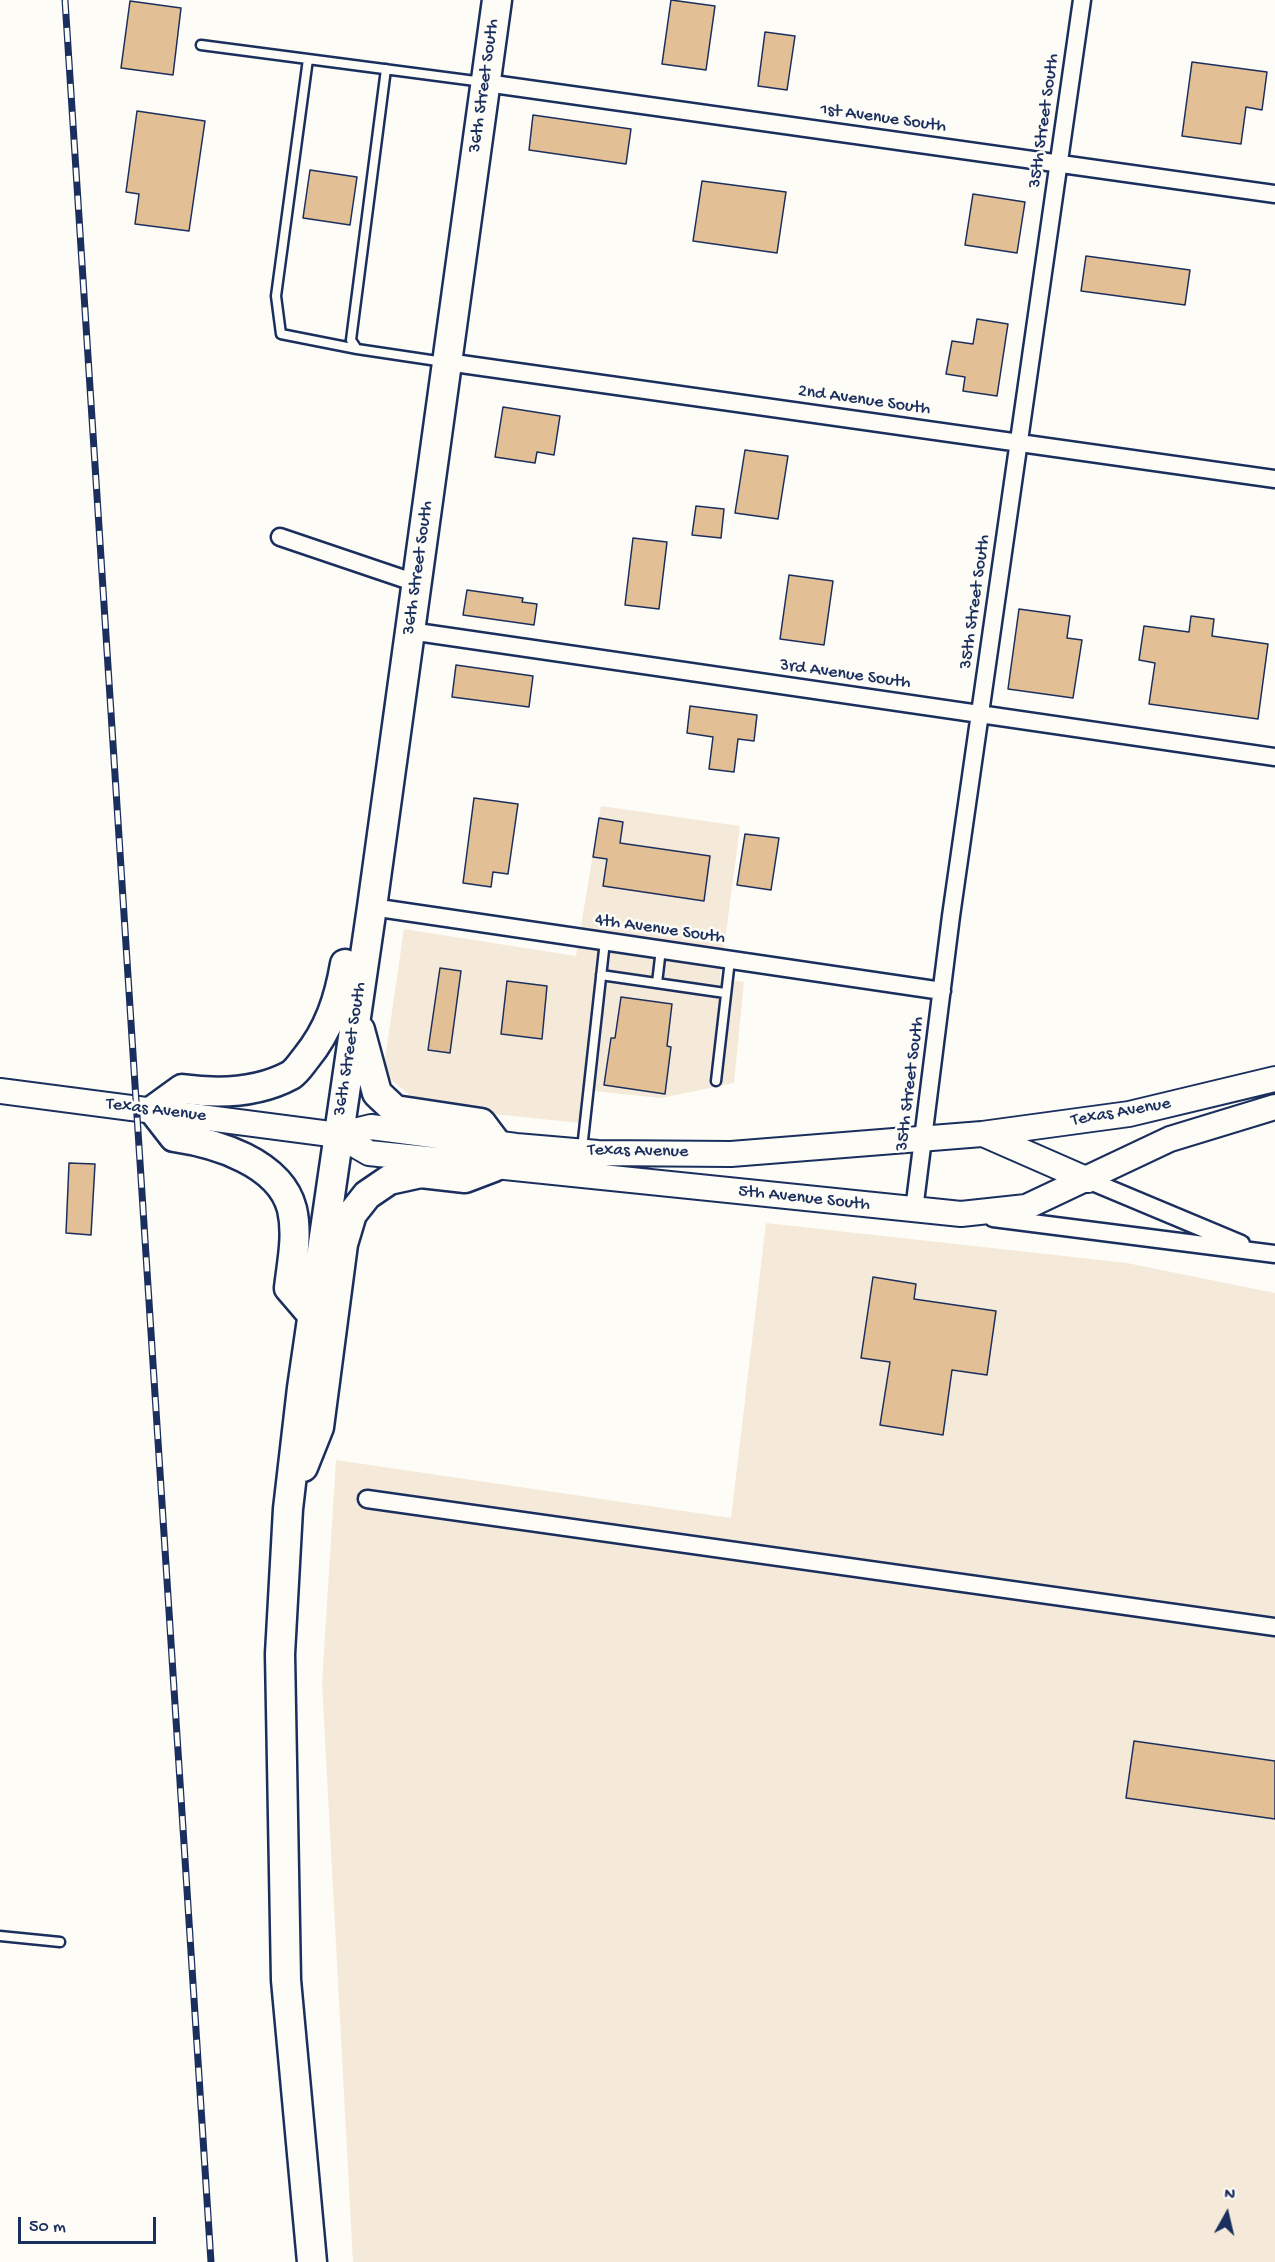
<!DOCTYPE html>
<style>
body{margin:0}
#map{position:relative;width:1275px;height:2262px;overflow:hidden;background:#fdfcf7;font-family:"Gochi Hand",sans-serif}
canvas{display:block}
.north{position:absolute;left:1197px;top:2184px;width:60px;height:60px;-webkit-text-stroke:4px #fdfcf7;paint-order:stroke;rotate:8deg;font-size:16px;font-weight:700;line-height:24px;text-align:center;color:#1b2f5e}
.north::after{content:'';display:block;margin:auto;width:21px;height:27px;background:#1b2f5e;clip-path:polygon(50% 0,100% 100%,50% 72%,0 100%)}
.scale{position:absolute;left:18px;top:2217px;width:138px;height:27px;box-sizing:border-box;border:3px solid #1b2f5e;border-top:0;padding-left:8px;font-size:18px;line-height:21px;white-space:nowrap;color:#1b2f5e;-webkit-text-stroke:4px #fdfcf7;paint-order:stroke}
</style>
<div id="map">
<canvas width="1275" height="2262"></canvas>
<div class="north">N</div>
<div class="scale">50 m</div>
</div>
<script>
const ctx = document.querySelector('canvas').getContext('2d');
ctx.lineJoin = 'round';
function paint(path, color) { ctx.fillStyle = color; ctx.fill(path, 'evenodd'); }
function strokePath(path, color, width, dash) { ctx.strokeStyle = color; ctx.lineWidth = width; ctx.lineCap = dash ? 'butt' : 'round'; ctx.setLineDash(dash || []); ctx.stroke(path); }
function label(font, color, halo, rows, align = 'center') {
  ctx.font = font + ' "Gochi Hand",sans-serif'; ctx.lineWidth = 5; ctx.setLineDash([]); ctx.textBaseline = 'middle'; ctx.strokeStyle = halo; ctx.fillStyle = color; for (const [text, x, y, turn = 0] of rows) {
    ctx.save(); ctx.translate(x, y); ctx.rotate((+turn || 0) * Math.PI / 180); ctx.textAlign = isNaN(turn) ? turn : align; if (halo) ctx.strokeText(text, 0, 0); ctx.fillText(text, 0, 0); ctx.restore();
  }
}
const built = new Path2D(`
 M601,806l139,20 -20,153 24,3 -10,101 -73,15 -68,-7 -2,33 -167,-17 -41,-34 21,-144 172,27z
 M766,1223l361,40 148,30v969h-922l-31,-579 14,-223 395,58z`);
const building = new Path2D(`
 M671,0l44,6 -9,64 -44,-6z
 M130,1l51,7 -8,67 -52,-7z
 M765,32l30,4 -8,54 -29,-4z
 M1192,62l75,10 -5,38 -16,-3 -5,37 -59,-8z
 M137,111l68,10 -16,110 -54,-7 4,-30 -13,-2z
 M533,115l98,14 -5,35 -97,-14z
 M310,170l47,7 -7,48 -47,-7z
 M702,181l84,11 -9,61 -84,-12z
 M973,194l52,8 -8,51 -52,-8z
 M1086,256l104,14 -5,35 -104,-14z
 M977,319l31,5 -11,72 -34,-5 2,-14 -19,-3 6,-33 21,3z
 M503,407l57,9 -6,39 -17,-3 -2,11 -40,-6z
 M745,450l43,6 -10,63 -43,-6z
 M696,506l28,3 -3,29 -29,-3z
 M633,538l34,4 -8,67 -34,-4z
 M789,575l44,6 -9,64 -44,-6z
 M467,590l56,8 -1,4 15,2 -3,21 -71,-10z
 M1019,609l51,7 -3,22 15,2 -9,58 -65,-9z
 M1191,616l23,3 -2,17 56,8 -10,75 -109,-15 6,-41 -16,-3 5,-34 45,6z
 M456,665l77,11 -4,31 -77,-10z
 M690,706l67,9 -3,26 -16,-2 -4,33 -25,-3 4,-32 -26,-4z
 M474,798l44,6 -10,70 -15,-2 -2,15 -28,-4z
 M599,818l24,4 -3,21 90,13 -6,45 -101,-15 4,-27 -14,-2z
 M745,834l34,4 -8,52 -34,-5z
 M440,968l21,3 -11,82 -22,-3z
 M507,981l40,5 -5,53 -41,-5z
 M621,997l51,7 -5,42 4,1 -6,47 -61,-9 7,-47h4z
 M69,1163l26,1 -4,71 -25,-2z
 M873,1277l43,7 -2,15 82,12 -9,64 -35,-5 -9,65 -63,-10 10,-63 -29,-4z
 M1134,1741l141,20v58l-149,-21z`);
const service = new Path2D(`
 M201,45l282,37
 M308,59l-32,237 5,38 76,15
 M386,69l-35,271 6,9 87,13
 M601,975l124,18
 M657,983l4,-34
 M716,1081l14,-121
 M582,1149l23,-208
 M0,1936l60,6`);
const minor = new Path2D(`
 M486,83l789,111
 M447,362l828,117
 M280,537l136,46
 M410,631l865,126
 M372,907l570,84
 M1088,1180l153,64
 M914,1210l37,-294 131,-916
 M993,1218l282,36
 M367,1499l908,128`);
const secondary = new Path2D(`
 M0,1091l338,44 33,-8 145,19 82,7 133,1 251,-20 147,-20 146,-35
 M983,1134l105,46
 M338,1135l31,18 592,61 65,-7 144,-68 105,-32`);
const trunk = new Path2D(`
 M360,1030l17,63 18,17 86,13 15,20
 M313,1316l-24,-28c3,-26 9,-53 3,-79 -12,-47 -77,-66 -118,-72l-21,-27 29,-21c36,5 76,4 109,-14 6,-4 11,-12 15,-17 23,-28 33,-59 39,-94
 M303,1467l16,-40 24,-183 9,-30 15,-19 22,-15 32,-7 44,5 29,-11
 M312,2262l-26,-282 -6,-326 8,-145 14,-121 70,-481 125,-907`);
const rail = new Path2D(`
 M65,0l146,2262`);
const streetNames = [
 ["36th Street South",485,86,-82],
 ["1st Avenue South",883,119,8],
 ["35th Street South",1045,121,-82],
 ["2nd Avenue South",864,401,8],
 ["36th Street South",419,568,-82],
 ["35th Street South",976,602,-82],
 ["3rd Avenue South",845,675,8],
 ["4th Avenue South",660,930,8],
 ["36th Street South",351,1049,-81],
 ["35th Street South",911,1084,-83],
 ["Texas Avenue",156,1111,7],
 ["Texas Avenue",1121,1113,-10],
 ["Texas Avenue",638,1152,1],
 ["5th Avenue South",804,1199,6]
];
paint(built, '#f5ead9');
paint(building, '#e2bf94');
strokePath(building, '#1b2f5e', 1.5);
strokePath(service, '#1b2f5e', 13);
strokePath(minor, '#1b2f5e', 21);
strokePath(secondary, '#1b2f5e', 28);
strokePath(trunk, '#1b2f5e', 33);
strokePath(service, '#fdfcf7', 8);
strokePath(minor, '#fdfcf7', 16);
strokePath(secondary, '#fdfcf7', 24);
strokePath(trunk, '#fdfcf7', 28);
strokePath(rail, '#1b2f5e', 7);
strokePath(rail, '#fdfcf7', 4.5, [14]);
label('18px', '#1b2f5e', '#fdfcf7', streetNames);
</script>
